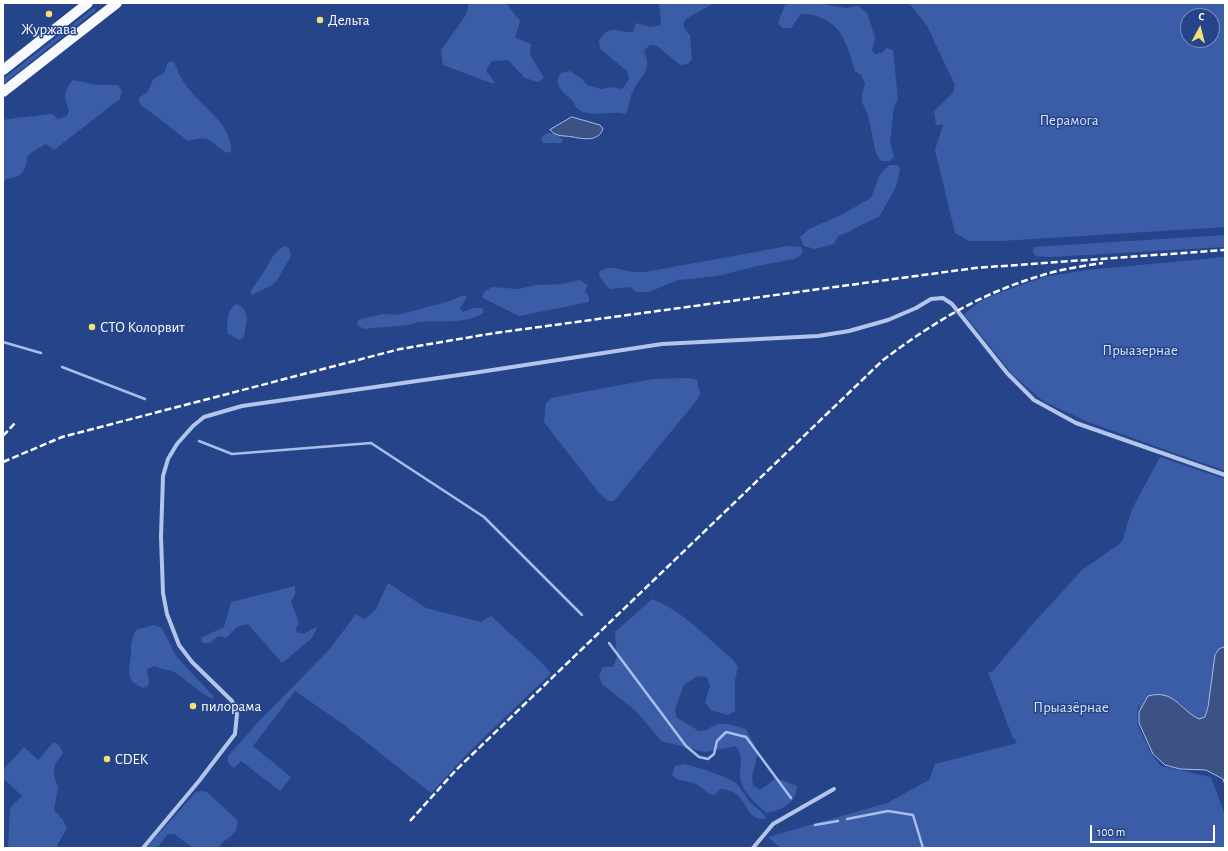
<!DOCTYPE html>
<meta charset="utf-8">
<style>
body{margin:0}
#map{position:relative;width:1228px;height:851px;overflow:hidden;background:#26448a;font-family:"Alegreya Sans",sans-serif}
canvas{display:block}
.frame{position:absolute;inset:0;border:4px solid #fff;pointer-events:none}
.north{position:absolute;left:1180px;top:8px;width:40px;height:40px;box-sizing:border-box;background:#26448a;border:1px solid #7d8fb9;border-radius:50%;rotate:7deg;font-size:11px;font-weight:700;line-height:16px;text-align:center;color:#fff}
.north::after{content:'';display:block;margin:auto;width:14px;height:18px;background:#f3e079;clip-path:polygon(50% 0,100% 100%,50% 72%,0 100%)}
.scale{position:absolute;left:1090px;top:825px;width:125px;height:18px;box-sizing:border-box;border:2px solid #fff;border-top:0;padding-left:5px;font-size:12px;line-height:14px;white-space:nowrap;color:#fff;-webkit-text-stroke:3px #26448a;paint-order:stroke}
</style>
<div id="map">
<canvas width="1228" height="851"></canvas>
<div class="frame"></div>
<div class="north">С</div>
<div class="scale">100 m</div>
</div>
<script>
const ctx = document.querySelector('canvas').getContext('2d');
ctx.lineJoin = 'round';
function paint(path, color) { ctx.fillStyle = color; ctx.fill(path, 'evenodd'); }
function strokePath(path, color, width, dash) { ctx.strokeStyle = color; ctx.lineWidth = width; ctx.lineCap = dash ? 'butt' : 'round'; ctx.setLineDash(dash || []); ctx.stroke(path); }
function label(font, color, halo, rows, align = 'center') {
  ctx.font = font + ' "Alegreya Sans",sans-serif'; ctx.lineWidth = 3; ctx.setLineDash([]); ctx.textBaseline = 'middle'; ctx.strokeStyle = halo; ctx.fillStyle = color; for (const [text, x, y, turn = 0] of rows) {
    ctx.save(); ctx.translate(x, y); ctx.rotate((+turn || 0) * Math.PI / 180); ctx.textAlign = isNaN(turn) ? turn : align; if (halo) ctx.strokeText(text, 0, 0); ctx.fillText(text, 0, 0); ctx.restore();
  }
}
const green = new Path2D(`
 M469,3h37l14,18 -5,17 16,6 -1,11 14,23 -6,4 -13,-4 -17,-18 -16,1 -6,9 9,13h-4l-48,-18 -2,-15 25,-35z
 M659,3h55l-28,16 -3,5 2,6 5,5 2,24 -4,5 -8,1 -23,-19 -7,-1 -6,5c9,25 -4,24 -12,43 -3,7 -3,15 -6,21 -15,-4 -34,4 -47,-4 -4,-2 -4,-7 -7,-10 -8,-7 -12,-9 -15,-19l4,-8 9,-2 11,7 6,7 14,4 11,-2 10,2 7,-10 -2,-8 -27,-22 -1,-9c12,-17 18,-7 34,-8l3,-9 14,4 11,-2z
 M786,3h39l2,2 19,3 12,-2 9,7 8,24 -3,14 3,3 7,-1 4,-5 7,2 5,49 -4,8 -4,35 4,15 -4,4h-9l-5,-8 -8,-37 -6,-14v-8l3,-10 -4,-9 -6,-4c-8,-25 -11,-45 -38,-55 -6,-1 -10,-3 -16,-2l-10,14h-9l-4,-6z
 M909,3h316v224l-224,14h-32l-14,-8 -20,-83 8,-25h-7l-2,-14 19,-18 2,-8 -28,-59zM1188,16h24v24h-24z
 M94,8l2,2 -93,74v-5z
 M168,62h6c4,10 8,19 15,27 14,19 43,35 42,62l-4,2c-19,-11 -15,-19 -39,-12l-48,-37 -2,-6 10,-6 5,-13 11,-6z
 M73,80l25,5h20l4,6 -2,8 -66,51 -8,-6 -14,8 -5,5c0,14 -7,21 -21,22l-3,4v-62l4,-2 45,-5 6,5 9,-3 2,-6c-6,-12 -5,-20 4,-30z
 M549,133l7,1 7,6 -1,3h-19l-2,-3 2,-4z
 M889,165h9l2,5 -4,17 -17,30c-15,5 -26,14 -41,19l-4,8 -19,5 -11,-3 -4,-9 9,-8 32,-14 30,-17 9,-24z
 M1225,235v12l-176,10 -13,-1 -3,-3 1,-6z
 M285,246l4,2 2,8 -13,23 -6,6 -20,10 -2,-3c4,-6 9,-13 13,-19 8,-11 9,-21 22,-27z
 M788,246l13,1 1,4 -1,4 -7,4 -37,7 -39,10 -40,4 -29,12h-13l-5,-5 -20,2 -5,-3 -7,-11 1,-4c12,-6 16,-2 28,0 5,1 11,1 17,1z
 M1225,257v214l-137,-49 -45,-21 -31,-27 -48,-60 21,-16 59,-21 43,-7z
 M579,280l9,5 -3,6 4,6v5l-70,14 -36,-18v-5l9,-6 26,2 18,-4 26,-1z
 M464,295l3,2 -7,11 2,4 12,-4h8l2,4c-16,13 -45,8 -64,10 -4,0 -8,2 -12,3 -15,2 -30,2 -44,4l-7,-4 1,-5 24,-6 16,1 52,-14z
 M237,304l7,5 3,8 -3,20 -4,3 -12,-6c-2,-9 -1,-25 9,-30z
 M688,378l9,2 3,14 -3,6 -83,101h-6l-9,-8 -55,-71 2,-19 5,-5 102,-19z
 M1160,457l65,22v168l-6,2 -14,68 -6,2 -8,-4 -11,-12 -32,-7 -9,16 1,-8 -2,2 -1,18 15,31 9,11 50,11 14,38v33h-445l-12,-11 119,-34 42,-23 6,-16 82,-21 -5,-7 -24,-64h4l37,-44 53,-58 40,-28 10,-33z
 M388,583l38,25 55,14 10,-6 47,43 13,14 -81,78 -39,42 -88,-69 -48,-33 -42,55 38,31 -11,14 -39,-30 -7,7 -6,-5v-7l33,-37 67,-68 28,-37 9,5 11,-10z
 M295,586v9l-4,6 8,22 -3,5v4l8,2 14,-8 -7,13 -29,24 -34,-39 -11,3 -11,11 -8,-2 -8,7h-8l-1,-5 23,-11 7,-25z
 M652,599c31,12 56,39 81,61l5,7 -3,13v31l-8,4 -16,-5 -6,-8 5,-16 -3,-9 -9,-1 -14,9 -9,24 2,9 22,13 8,-1c13,-11 24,-5 39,-1l12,23 -6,25 1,8 7,5 16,-12 21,8c-1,18 -14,23 -30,27 -9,-6 -23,-21 -26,-31 -4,-13 5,-21 -5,-36l-31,6 -44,-11 -24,-29 -35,-28 -3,-8 4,-9h10l4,-10 -2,-25z
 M153,625l9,3 14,28 37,40v3c-8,-2 -28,-20 -37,-26 -7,-4 -15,-3 -21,-7l-8,3 2,13 -1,4 -4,2c-19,-6 -15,-17 -13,-33 0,-11 0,-15 5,-25z
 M54,742l5,3 4,8 -8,11 -1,11 4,13 -4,22 9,10 4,9 -10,16 2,3h-51l2,-40 12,-12 -19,-18v-8l21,-23 14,13z
 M683,764c9,1 48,14 53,19 6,6 9,14 15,20 5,6 12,8 15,15 -16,6 -20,-17 -30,-24 -4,-4 -10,-4 -15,-5l-7,6c-8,-1 -13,-9 -20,-12 -7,-2 -17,-2 -22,-8l3,-9z
 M201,791l6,1 30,28c3,15 -13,18 -19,28h-25l-19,-14h-6l-11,14h-11l50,-56z`);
const water = new Path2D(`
 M572,117l28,8 3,4c-5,13 -19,10 -30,8 -9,-2 -15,1 -23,-7z
 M1225,647v138l-2,-6 -17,-9 -26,-1 -15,-4 -12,-11 -14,-31v-11l9,-16c26,-7 31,13 51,23l6,-2 3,-10 7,-52 4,-6z`);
const stream = new Path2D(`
 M3,342l38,11
 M62,367l83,32
 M199,441l33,13 139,-11 113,74 98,98
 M609,643l77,103 13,11 9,2 6,-5 3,-13 9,-9 20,5 45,61
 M847,819l41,-8 25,4 10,33
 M815,825l23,-4`);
const minor = new Path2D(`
 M143,848l56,-67 36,-47 2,-20 -5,-13 -40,-39 -13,-17 -12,-31 -4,-21 -2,-56 2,-61 5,-17 9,-15 16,-18 11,-9 38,-11 231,-33 189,-29 156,-8 31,-5 39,-11 28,-12 15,-9 12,-1 9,6 55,69 27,27 42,23 149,52
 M753,848l20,-24 61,-35`);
const primary = new Path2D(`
 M3,70l85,-67
 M3,92l114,-89`);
const rail = new Path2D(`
 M3,436l12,-13
 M3,462l59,-25 338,-88 95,-16 480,-65 250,-18
 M410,821l46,-51 427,-410c51,-38 98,-67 160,-85 19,-6 40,-9 60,-12`);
const markers = [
 [49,14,4,"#f3e079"],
 [320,20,4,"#f3e079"],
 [92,327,4,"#f3e079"],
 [193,706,4,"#f3e079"],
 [107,759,4,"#f3e079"]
];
const poiNames = [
 ["Дельта",328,20],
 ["Журжава",49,29,"center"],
 ["СТО Колорвит",100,327],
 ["пилорама",201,706],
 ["CDEK",115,759]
];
const parkNames = [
 ["Перамога",1069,120],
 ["Прыазернае",1140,350],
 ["Прыазёрнае",1071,707]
];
paint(green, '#3b5da7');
paint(water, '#3c5285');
strokePath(water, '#a8beea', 1);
strokePath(stream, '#a8beea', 2.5);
strokePath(minor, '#b4c5ea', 4);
strokePath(primary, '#f7f9fe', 10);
strokePath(rail, '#fff', 2.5, [7, 3]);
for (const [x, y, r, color] of markers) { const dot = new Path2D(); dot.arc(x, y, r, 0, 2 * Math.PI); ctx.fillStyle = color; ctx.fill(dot); strokePath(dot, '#26448a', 1.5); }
label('15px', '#fff', '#26448a', poiNames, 'left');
label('15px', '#d8e2f7', '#26448a', parkNames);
</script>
